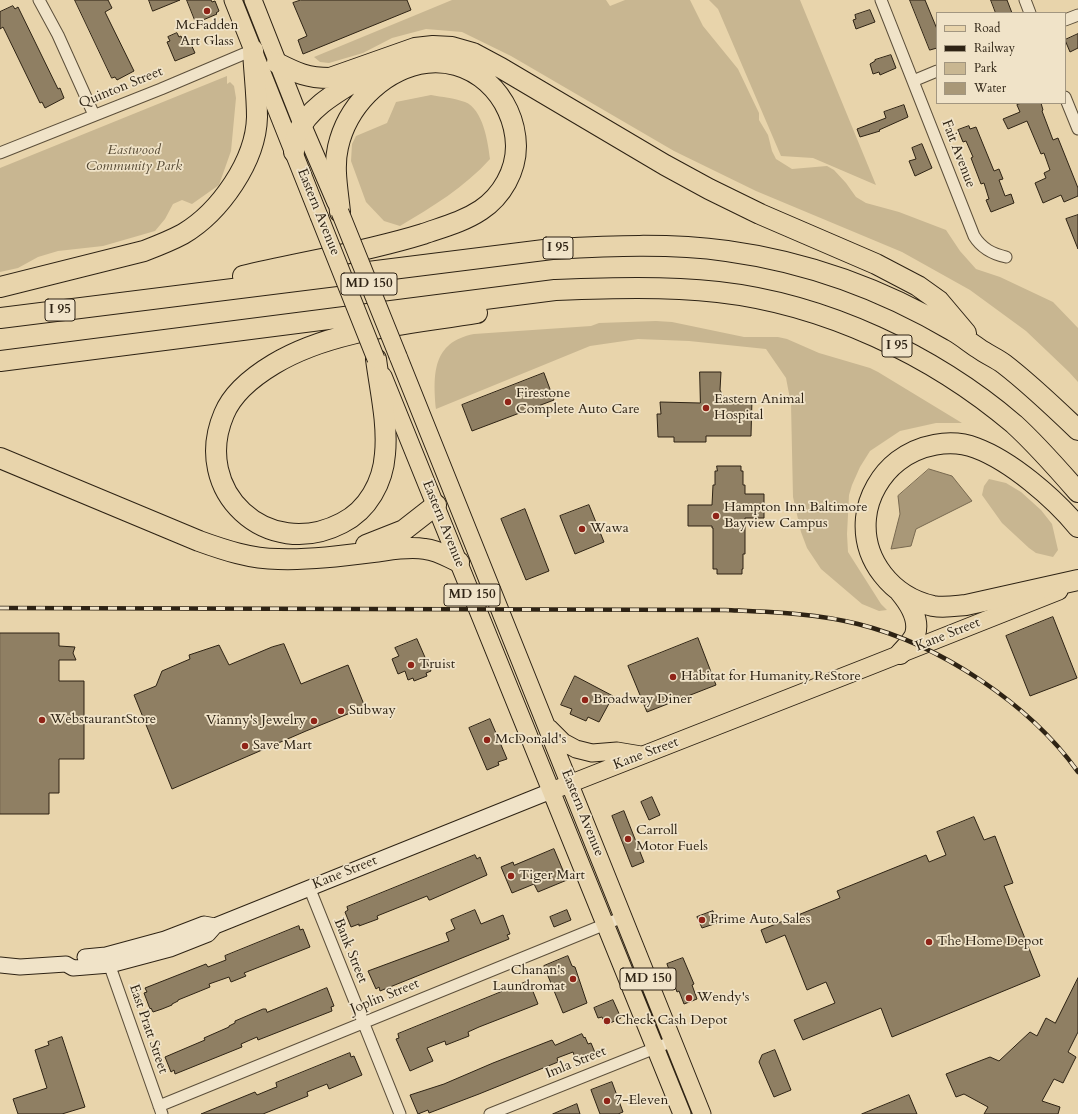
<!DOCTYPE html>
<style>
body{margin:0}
#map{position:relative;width:1078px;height:1114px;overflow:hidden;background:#e8d4ab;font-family:Cardo,serif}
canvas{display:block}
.legend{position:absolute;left:936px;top:12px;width:130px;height:92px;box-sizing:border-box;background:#f0e3c8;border:1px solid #a29680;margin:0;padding:5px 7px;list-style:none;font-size:12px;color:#2e2314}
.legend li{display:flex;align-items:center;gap:8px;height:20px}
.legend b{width:20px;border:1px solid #a29680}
</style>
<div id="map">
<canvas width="1078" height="1114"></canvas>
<ul class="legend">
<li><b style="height:5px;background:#e8d4ab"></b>Road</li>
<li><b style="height:5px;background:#2e2314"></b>Railway</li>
<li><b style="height:11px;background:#c8b691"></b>Park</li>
<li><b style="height:11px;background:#a99878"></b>Water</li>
</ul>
</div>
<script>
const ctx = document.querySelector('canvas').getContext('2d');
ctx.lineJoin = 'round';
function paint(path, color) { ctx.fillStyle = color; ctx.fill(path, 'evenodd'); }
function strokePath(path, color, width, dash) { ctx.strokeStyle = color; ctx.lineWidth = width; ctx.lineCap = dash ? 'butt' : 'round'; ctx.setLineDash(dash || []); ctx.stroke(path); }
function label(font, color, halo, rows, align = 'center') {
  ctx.font = font + ' Cardo,serif'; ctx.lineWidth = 3.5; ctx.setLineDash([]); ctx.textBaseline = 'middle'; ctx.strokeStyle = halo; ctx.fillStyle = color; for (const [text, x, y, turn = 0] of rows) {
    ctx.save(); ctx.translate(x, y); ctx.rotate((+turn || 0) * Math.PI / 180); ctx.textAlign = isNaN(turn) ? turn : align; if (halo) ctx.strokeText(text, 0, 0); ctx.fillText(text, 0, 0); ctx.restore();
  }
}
const green = new Path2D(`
 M452,0h154l4,6 15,-6h65l13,26 35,43 21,44v7l9,15 4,16 4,8 16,10 35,-3 7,4 12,13 10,14 10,6 33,9 47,18 14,21 16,18 24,8 53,25 25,26v54l-9,-10 -43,-41 -56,-41 -68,-38 -146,-61 -82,-40 -163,-95 -49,-24 -36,-3 -34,9 -29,15 -34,10 -9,-1 -6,-5z
 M709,0h91l76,185 -63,-27 -32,-2 -63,-147z
 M227,76v8l3,-2 4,4 2,12 -5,53 -12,34 -27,19 -10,-4 -9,4 -8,15 -10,12 -52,15 -45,5 -20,6 -20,11 -18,4v-104z
 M431,95c11,2 23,3 34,7 18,7 23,40 25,57 -25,28 -58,48 -90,67l-16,-5 -18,-19 -15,-41 1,-17 4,-8 31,-13 9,-21z
 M656,321l16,1 72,15h34l9,2 32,14 51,15 8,4 84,51h-26l-36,8 -30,20 -10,16 -8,18 -3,10 -2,39 1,18 33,52 6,6 -8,1 -17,-7 -41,-35 -14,-21 -6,-16 -8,-35 -2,-93 -5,-26 -20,-29 -77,-8 -51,-2 -48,7 -154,63c-3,-34 -4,-67 38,-75l117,-8 8,-3z
 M989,479l17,4 15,9 20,18 11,14 6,26 -5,7 -17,-4 -7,-5 -27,-25 -20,-28 2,-9z`);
const water = new Path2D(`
 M929,469l23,7 20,25 -56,28 -5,17 -20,3 9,-35 -2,-18z`);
const building = new Path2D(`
 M75,0h33l4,8 -7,4 29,59 -17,9 -2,-3 -3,1z
 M149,0h31l-27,11z
 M187,0h24l1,2 3,-1 4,10 -3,2 1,1 -14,6 -5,1v-2l-3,1z
 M301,0h106l4,10 -108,44 -5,-14 9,-4 -14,-33z
 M910,0h15l12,29v19l-7,2z
 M991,0h16l5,13h-16z
 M13,6l2,3 3,-2 40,82 2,-1 4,10 -19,10 -3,-6 -2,1 -34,-70 -3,-6 -3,2v-17z
 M870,10l5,12 -19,7 -3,-9 3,-1 -1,-4z
 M177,33l2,4 2,-1 4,9 5,-3 5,11 -20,8 -8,-19 3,-1 -2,-4z
 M1078,34v14l-8,4 -5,-12z
 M891,55l5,13 -16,7 -1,-3 -6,2 -3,-10 5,-3v-1z
 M1022,103h19l2,7 -1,1 11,29 5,-2 20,50v8l-14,6 -3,-7 -18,8 -8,-20 11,-5 -2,-5 6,-3 -6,-17 -3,1 -14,-33 -19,8 -5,-10 17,-7 -3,-7z
 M904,105l4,12 -29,13 1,1 -20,6 -3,-8 29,-11 -2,-6z
 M969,126l1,3 6,-2 18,44 5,-2 4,10 -4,1 6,16 6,-2 3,9 -23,9 -5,-12 3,-1 -5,-16 -3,1 -10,-26 2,-1 -7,-16 -3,1 -5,-12z
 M922,144l10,24 -17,8 -6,-15 7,-2 -4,-11z
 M1078,215v34l-12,-30z
 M700,372h21l-1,18 4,8h28l-1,38h-45v6h-32v-5h-16l-1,-23h4l-1,-12 40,1z
 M544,373l10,27 -82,31 -10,-26z
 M717,466h24v5h2v14h2v9h19v24h-19v36h-2v15h-1v5h-25v-5h-4v-41h-1v-2h-24v-21h24l1,-20h2v-14h2z
 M589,505l15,37 -29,12 -15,-38z
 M525,509l24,62 -23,9 -25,-61z
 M1053,617l24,61 -47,18 -24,-60z
 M0,633h59v13l16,1 -2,6 3,7h-17v21h25v78h-25v34h-10v21h-49z
 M698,638l18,47 -69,27 -19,-46z
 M417,639l14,32 -5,2 1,3 -13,5 -1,-3 -5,2 -3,-9 -7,3 -6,-15 7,-3 -4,-8z
 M284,644l17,40 47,-19 17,42 -59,24 -134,58 -38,-94 22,-9 6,-15 28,-12 -1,-4 30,-10 10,20 43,-18z
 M575,676l38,20 -14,26 -11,-5 -2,4 -16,-7 2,-5 -11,-4z
 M490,719l17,40 -9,3 1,3 -12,5 -18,-42z
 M652,797l8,18 -11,5 -8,-18z
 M624,811l20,51 -12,5 -20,-51z
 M974,817l10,23 11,-4 18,47 -9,3 36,90 -148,61 -11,-29 -78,32 -9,-20 41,-17 -9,-21 -19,8 -22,-55 -19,8 -5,-13 79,-32 -3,-7 89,-36 3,7 17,-7 -9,-23z
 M554,849l13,31 -29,12 -4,-8 -22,9 -11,-26 12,-5 1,3z
 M475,855l2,4 3,-2 7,18 -57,25h-1l-2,-4 -50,20 1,3 -19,7v-2l-8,3 -6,-15 3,-2 -1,-3z
 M475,910l6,14 22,-9 7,19 -3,1 2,4 -129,52 -1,-4 -3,2 -8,-18 81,-30 -3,-8 9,-4 -4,-9z
 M567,910l4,10 -17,7 -4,-10z
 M713,911l4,12 -15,5 -5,-11z
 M299,926l1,4 3,-1 7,18 -66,26 2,3 -15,6 -2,-5 -20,7 1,3 -32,13v1l-6,3v1l-10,4 -9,3 -2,-4 -1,1 -6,-16 3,-1 -2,-4 61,-24 2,3 18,-7 -1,-4z
 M568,956l4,10 3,1 12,36 -24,10 -19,-47z
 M683,958l11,26 -2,1 5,14 -13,5 -5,-13 -2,1 -10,-28z
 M1078,978v54l-10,20 8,5 -13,26 -9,-4 -12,22 18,6 -2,7h-74l4,-7 -24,-13 -8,3 -10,-23 44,-17 9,4 31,-29 7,4 9,-18 9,5z
 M526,982l2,3 2,-1 8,20 -59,23 -11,5 1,4 -23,9 -1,-4 -18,7 6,13 -23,10 -14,-32 3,-1 -1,-4z
 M327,988l7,18 -3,1 1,4 -74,29 -1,-3 -16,7 1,3 -67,27 -1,-4 -3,2 -6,-15 40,-17 -1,-2 25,-11v-1l6,-3v-2l28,-12h3l1,3z
 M613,1000l8,18 -15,7 -4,-8 -4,1 -4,-10z
 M582,1034l2,4 1,-1 3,7 3,-1 5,12 -19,8 -4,-11 -16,6 1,4 -79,32 -50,19 -1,-3 -10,4 -8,-19 34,-11 49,-21 59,-23 3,5z
 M62,1037l23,70 -23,7h-44l-5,-15 34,-11 -12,-38 14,-5 -1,-3z
 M775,1050l16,40 -17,7 -15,-35 3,-7z
 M350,1053l1,4 3,-1 8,19 -33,14 -2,-5 -20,8 1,4 -45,18h-62l54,-22 2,3 17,-7 3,-1 -1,-4z
 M612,1082l11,30 -5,2h-18l-9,-24z
 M909,1095l8,19h-55z
 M577,1104l3,10h-27z`);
const minor = new Path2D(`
 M39,0l19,35 36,80
 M881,0l93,236c8,13 19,18 32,21
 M1025,0l5,13
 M1065,20l13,-5
 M913,81l24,-10
 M1065,97l13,32
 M0,153l161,-64 92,-39
 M309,887l91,227
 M107,958l55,156
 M159,1106l464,-189
 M490,1114l183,-73`);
const secondary = new Path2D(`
 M85,957l21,-2 59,-16 39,-15 11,2
 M0,965l20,2 46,-3 7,4 37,-3 60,-16 38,-15 7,-8 336,-135`);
const primary = new Path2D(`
 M233,0l86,216
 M253,0l49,124 34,79
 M398,356l304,758
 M383,376l299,738
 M549,728l14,14 13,7 16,4 25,-2 24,4
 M559,788l311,-122 189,-75`);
const motorway = new Path2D(`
 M277,63c20,10 30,15 53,15l85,-30 18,-2 19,1 21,6 28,15 164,97 44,24 51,25 116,50 42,22 21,15 27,32
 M294,152c0,-6 1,-13 3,-18 12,-29 48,-46 73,-62
 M243,276c60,-14 122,-24 180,-42 20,-7 40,-12 58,-24 21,-14 35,-39 35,-64 -1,-50 -44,-93 -97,-82 -39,9 -72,43 -81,83 -5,21 0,44 2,65
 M0,287l144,-36c13,-5 26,-10 39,-17 37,-22 73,-73 74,-117 0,-22 -3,-45 -4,-67
 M0,318l552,-69c58,-3 117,-6 175,2 80,11 157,39 226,80 9,5 17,12 25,17 8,6 18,10 26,16 26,20 50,43 74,66
 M376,359c4,31 12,64 9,95 -2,28 -17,56 -43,69 -75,39 -151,-32 -118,-109 9,-22 30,-38 50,-50 58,-35 137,-40 203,-51
 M0,361l555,-71c55,-2 109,-4 163,2 107,12 215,63 296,132 23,21 44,45 64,68
 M0,458l199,83c25,9 52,18 79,18 32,1 64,-3 95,-7 17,-2 35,-6 52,-3 12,1 23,8 34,13
 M1078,527c-24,-29 -67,-66 -102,-79 -26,-10 -57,-3 -78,13 -17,13 -30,35 -32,57 -4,42 26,79 67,88 11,2 22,0 33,-1l112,-25
 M366,545l38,-15 32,-25
 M900,654c5,-6 12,-12 15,-19 5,-16 -5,-31 -15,-43`);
const rail = new Path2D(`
 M0,608l726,2c44,2 89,3 132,14 81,20 172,80 220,148`);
const primaryBridge = new Path2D(`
 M340,212l58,144
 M319,216l57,143`);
const markers = [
 [207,11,4,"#8f2418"],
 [508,402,4,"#8f2418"],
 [706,408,4,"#8f2418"],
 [716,516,4,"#8f2418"],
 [582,529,4,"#8f2418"],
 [411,665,4,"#8f2418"],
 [673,677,4,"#8f2418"],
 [585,700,4,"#8f2418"],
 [341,711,4,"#8f2418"],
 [42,720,4,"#8f2418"],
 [314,721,4,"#8f2418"],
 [487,740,4,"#8f2418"],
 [245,746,4,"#8f2418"],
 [628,839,4,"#8f2418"],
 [511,876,4,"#8f2418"],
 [702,920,4,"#8f2418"],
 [929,942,4,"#8f2418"],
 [573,979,4,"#8f2418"],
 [689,998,4,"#8f2418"],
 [607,1021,4,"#8f2418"],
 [607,1101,4,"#8f2418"]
];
const shields = [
 [558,248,30],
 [369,284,56],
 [60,310,30],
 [897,346,30],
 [472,595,56],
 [648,979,56]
];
const shieldNames = [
 ["I 95",558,248],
 ["MD 150",369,284],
 ["I 95",60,310],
 ["I 95",897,346],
 ["MD 150",472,595],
 ["MD 150",648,979]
];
const poiNames = [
 ["McFadden",207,26,"center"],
 ["Art Glass",207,42,"center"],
 ["Firestone",516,394],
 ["Complete Auto Care",516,410],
 ["Eastern Animal",714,400],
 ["Hospital",714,416],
 ["Hampton Inn Baltimore",724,508],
 ["Bayview Campus",724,524],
 ["Wawa",590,529],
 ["Truist",419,665],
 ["Habitat for Humanity ReStore",681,677],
 ["Broadway Diner",593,700],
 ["Subway",349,711],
 ["WebstaurantStore",50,720],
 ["Vianny's Jewelry",306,721,"right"],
 ["McDonald's",495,740],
 ["Save Mart",253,746],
 ["Carroll",636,831],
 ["Motor Fuels",636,847],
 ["Tiger Mart",519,876],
 ["Prime Auto Sales",710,920],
 ["The Home Depot",937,942],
 ["Chanan's",565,971,"right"],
 ["Laundromat",565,987,"right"],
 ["Wendy's",697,998],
 ["Check Cash Depot",615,1021],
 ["7-Eleven",615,1101]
];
const streetNames = [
 ["Quinton Street",121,88,-22],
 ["Fait Avenue",958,154,69],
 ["Eastern Avenue",318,212,68],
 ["Eastern Avenue",443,524,68],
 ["Kane Street",948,635,-22],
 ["Kane Street",646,754,-21],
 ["Eastern Avenue",582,813,68],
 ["Kane Street",345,873,-22],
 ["Bank Street",350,951,68],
 ["Joplin Street",385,997,-22],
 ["East Pratt Street",148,1029,71],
 ["Imla Street",576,1063,-22]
];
const parkNames = [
 ["Eastwood",134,151],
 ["Community Park",134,167]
];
paint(green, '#c8b691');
paint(water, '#a99878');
strokePath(water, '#786950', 1);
paint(building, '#8f7f63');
strokePath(building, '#2e2314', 1);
strokePath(minor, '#5c4f3a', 13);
strokePath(secondary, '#2e2314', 17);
strokePath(primary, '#2e2314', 19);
strokePath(motorway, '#2e2314', 22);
strokePath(minor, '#f0e3c8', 11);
strokePath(secondary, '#f0e3c8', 15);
strokePath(primary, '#e8d4ab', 17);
strokePath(motorway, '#e8d4ab', 20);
strokePath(rail, '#2e2314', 4.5);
strokePath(rail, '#f0e3c8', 3, [9]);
strokePath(primaryBridge, '#2e2314', 19, []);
strokePath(primaryBridge, '#e8d4ab', 17);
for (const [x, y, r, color] of markers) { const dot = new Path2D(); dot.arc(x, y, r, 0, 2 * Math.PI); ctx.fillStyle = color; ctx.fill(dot); strokePath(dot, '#f0e3c8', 1.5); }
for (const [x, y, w] of shields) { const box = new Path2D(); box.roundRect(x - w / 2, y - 11, w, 22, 3); ctx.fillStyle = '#f0e3c8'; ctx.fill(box); strokePath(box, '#2e2314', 1); }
label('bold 13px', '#2e2314', null, shieldNames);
label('14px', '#2e2314', '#f0e3c8', poiNames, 'left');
label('14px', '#2e2314', '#f0e3c8', streetNames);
label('italic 14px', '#544833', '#f0e3c8', parkNames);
</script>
